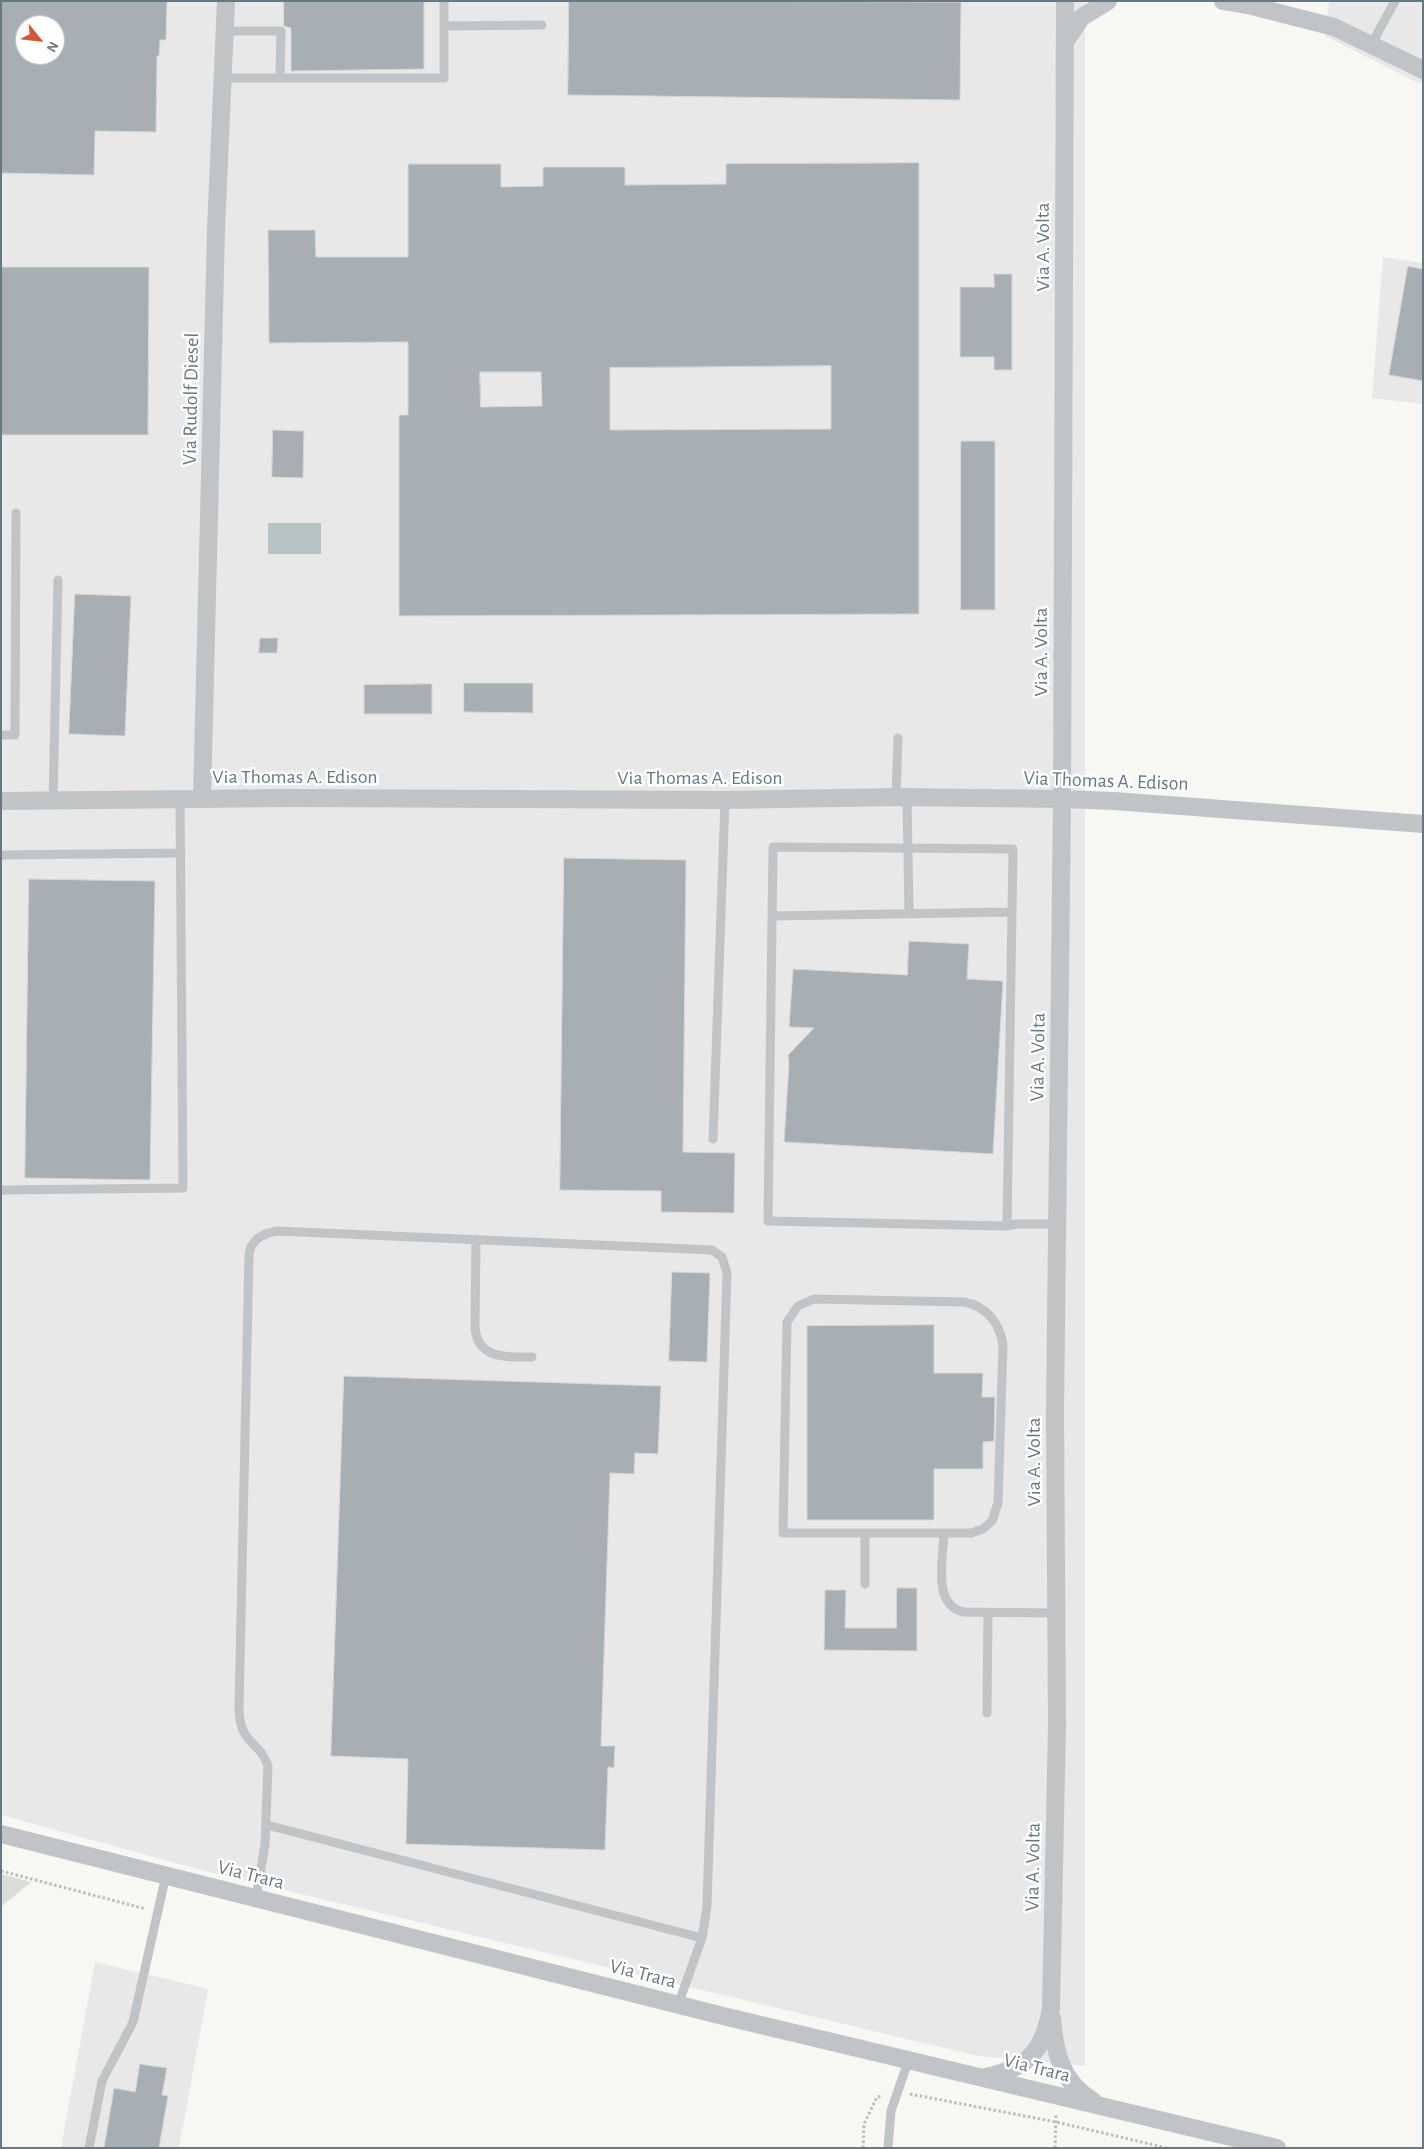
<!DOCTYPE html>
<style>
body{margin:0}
#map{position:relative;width:1424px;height:2149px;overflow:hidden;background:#f7f7f4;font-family:"Alegreya Sans",sans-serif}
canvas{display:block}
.frame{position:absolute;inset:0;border:2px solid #687882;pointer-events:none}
.north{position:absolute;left:15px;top:15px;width:50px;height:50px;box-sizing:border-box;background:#fff;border:1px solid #c3c9cd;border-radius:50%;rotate:119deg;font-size:14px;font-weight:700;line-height:20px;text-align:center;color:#687882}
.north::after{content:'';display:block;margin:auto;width:18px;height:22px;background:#d35637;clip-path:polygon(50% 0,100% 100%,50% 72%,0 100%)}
</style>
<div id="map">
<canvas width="1424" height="2149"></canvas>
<div class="frame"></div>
<div class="north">N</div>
</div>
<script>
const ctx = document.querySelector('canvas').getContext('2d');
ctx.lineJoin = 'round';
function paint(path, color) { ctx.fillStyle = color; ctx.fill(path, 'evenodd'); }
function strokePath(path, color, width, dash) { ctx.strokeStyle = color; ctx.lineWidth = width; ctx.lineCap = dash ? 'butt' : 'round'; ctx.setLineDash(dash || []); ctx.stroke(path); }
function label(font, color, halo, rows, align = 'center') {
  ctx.font = font + ' "Alegreya Sans",sans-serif'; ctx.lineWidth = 5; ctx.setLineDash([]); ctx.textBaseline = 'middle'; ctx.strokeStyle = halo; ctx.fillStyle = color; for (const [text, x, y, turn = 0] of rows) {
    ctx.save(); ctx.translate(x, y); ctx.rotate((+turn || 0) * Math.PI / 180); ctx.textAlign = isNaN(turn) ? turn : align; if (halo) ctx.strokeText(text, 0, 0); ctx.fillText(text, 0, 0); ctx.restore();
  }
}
const built = new Path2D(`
 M1,1h1084v2065l-107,-10 -773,-185 -204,-56zM25,25h30v30h-30z
 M1329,1h94v78l-3,5 -95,-48z
 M1383,257l40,6v141l-51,-6z
 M95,1962l113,27 -29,159h-118z`);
const green = new Path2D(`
 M1,1874l30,8 -30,25z`);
const water = new Path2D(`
 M268,523h53v31h-53z`);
const building = new Path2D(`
 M1,1h166l-1,39h-6l-1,16h-2l-1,76 -61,-1 -1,44 -93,-2zM25,25h30v30h-30z
 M284,1h140v68l-133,2v-43l-7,-2z
 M569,1l392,1 -1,98 -392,-5z
 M919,163v451l-520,2v-201h9v-73l-139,1 -1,-113h47l1,27h92v-93h93v23l42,-1v-19h82v18l101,-1v-20zM831,366v63l-221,1v-62zM480,372h61l1,34 -61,1z
 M1408,266l15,3v112l-34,-6z
 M1,267h148l-1,168h-147z
 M994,274h18v96h-18v-13h-34v-70h34z
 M273,430l31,1 -1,47 -31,-1z
 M961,441h34v169h-34z
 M75,594l56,2 -6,140 -56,-2z
 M260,638h18l-1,15h-18z
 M464,683h69v30l-69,-1z
 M432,684v30h-68v-29z
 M564,858l122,2 -3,292 52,1 -1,60 -73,-1v-21l-101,-1z
 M29,879l126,2 -5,299 -125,-2z
 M909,941l60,3 -2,35 36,2 -10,173 -209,-12 5,-78 -1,-9 26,-27 -25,-1 4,-58 114,6z
 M672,1272l38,1 -3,89 -38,-1z
 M934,1325v48h49l-1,24h13l-1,44 -11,1v27h-49v51h-127v-194z
 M344,1376l317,10 -3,68 -23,-1 -1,21 -24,-1 -9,273h14l-1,22 -6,-1 -3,83 -199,-6 2,-85 -77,-3z
 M897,1588h20v63l-93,-1 1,-60h21l-1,38h51z
 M140,2064l27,4 -5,27 6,1 -9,52h-55l10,-60 21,4z`);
const path = new Path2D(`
 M1,1871l145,38
 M910,2094l146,28 111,26
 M863,2148l1,-24 13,-27 6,-1
 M1055,2148l1,-35`);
const service = new Path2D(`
 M444,26l98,-1
 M224,31h57l-1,47
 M1371,45l24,-44
 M222,78h222v-77
 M1,735h14l1,-222
 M896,797l2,-59
 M907,797l2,117
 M53,801l5,-221
 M1,855l180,-2
 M772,916l240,-4
 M713,1139l12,-339
 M1,1190l182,-2 -3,-389
 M1007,1226l6,-377 -240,-2 -5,374 239,5 9,-2h42
 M476,1239l-1,89c3,32 33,29 57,29
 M814,1299l150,3c22,4 36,21 39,43l-5,158 -6,18 -9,8 -12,4h-188l4,-211 11,-16z
 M944,1535c-1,23 -12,71 20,77l92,1
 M865,1584v-50
 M987,1713l1,-101
 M267,1825l435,113
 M256,1898l9,-53 3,-79c-9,-27 -28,-19 -29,-58l10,-453c2,-16 13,-21 28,-24l435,19 10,7 5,16 -20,633 -5,32 -24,67
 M89,2148l13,-67 31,-59 33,-147
 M888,2148l3,-37 18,-52`);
const minor = new Path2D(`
 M1223,1l29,5 82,21 89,43
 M1065,42l17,-25 26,-16
 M202,799l14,-569 10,-229
 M1,801l289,-3 435,2 171,-3 166,2 52,2 309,23
 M1,1834l722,182 554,132
 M1052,2019c3,34 9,63 41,82
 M985,2077c42,-8 59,-26 66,-69l6,-282 -2,-315 7,-612 3,-798`);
const streetNames = [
 ["Via A. Volta",1043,247,-90],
 ["Via Rudolf Diesel",191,399,-89],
 ["Via A. Volta",1041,652,-90],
 ["Via Thomas A. Edison",295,777],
 ["Via Thomas A. Edison",700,778],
 ["Via Thomas A. Edison",1106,781,2],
 ["Via A. Volta",1038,1057,-89],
 ["Via A. Volta",1034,1462,-90],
 ["Via A. Volta",1033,1867,-89],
 ["Via Trara",251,1875,14],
 ["Via Trara",643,1974,14],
 ["Via Trara",1037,2068,14]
];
paint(built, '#e7e8e7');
paint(green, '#d8ddd5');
paint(water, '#b8c3c6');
paint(building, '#a8afb4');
strokePath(building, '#d8d8d6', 1);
strokePath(path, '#babdbf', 3, [2.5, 2.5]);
strokePath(service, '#c0c4c7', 9);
strokePath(minor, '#c0c4c7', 18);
label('20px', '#687882', '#fff', streetNames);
</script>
